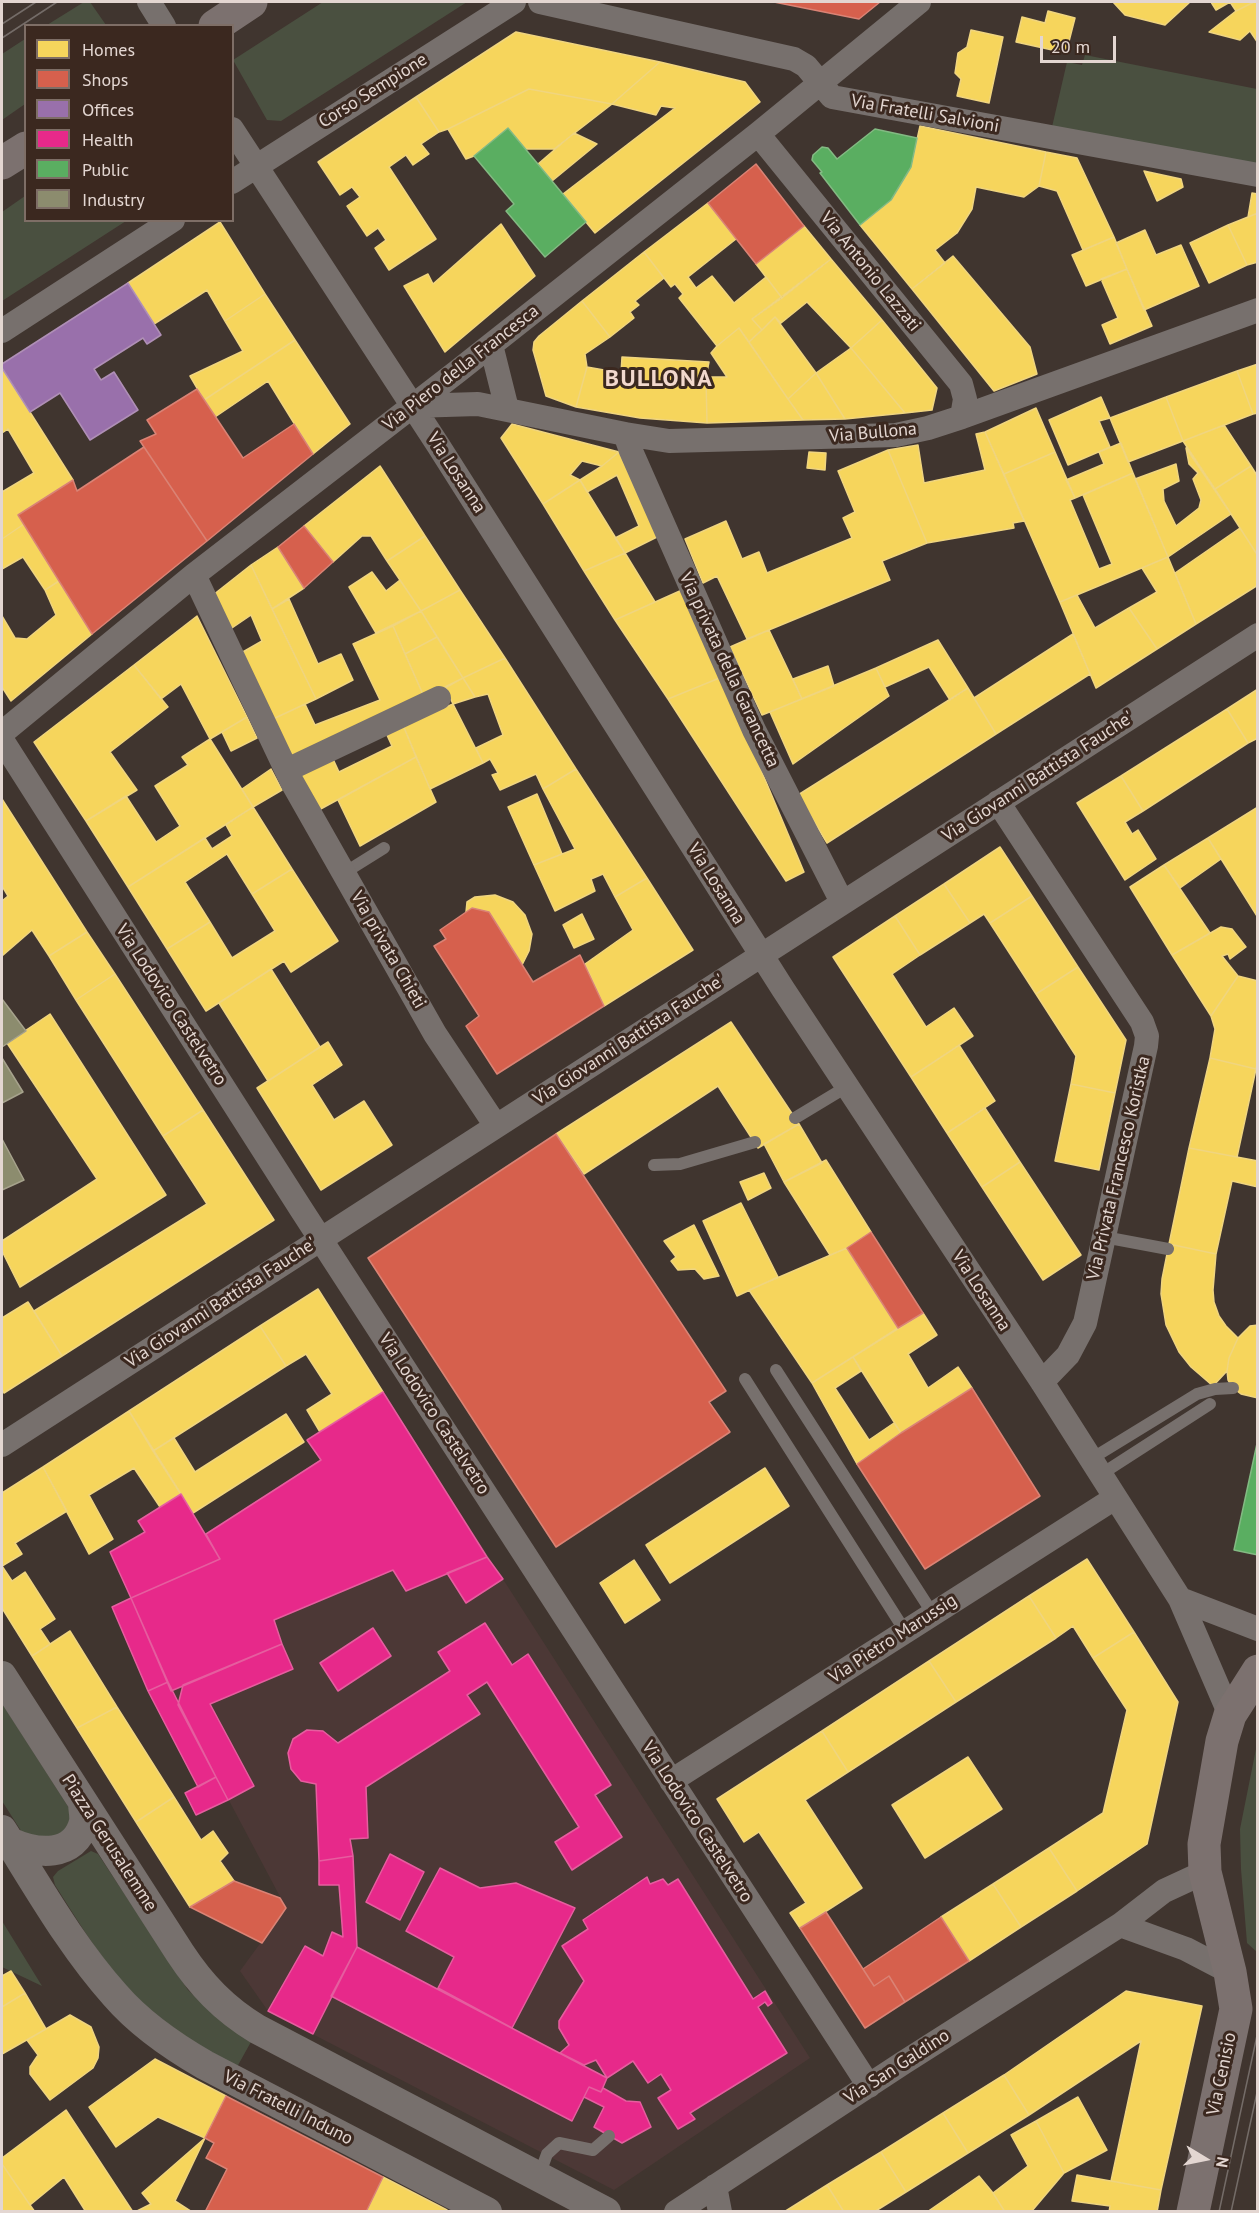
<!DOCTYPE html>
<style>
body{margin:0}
#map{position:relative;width:1259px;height:2213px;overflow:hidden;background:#40352f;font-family:"PT Sans",sans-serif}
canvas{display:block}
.frame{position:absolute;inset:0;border:3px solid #e3d6d1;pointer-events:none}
.legend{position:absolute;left:24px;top:24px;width:210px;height:198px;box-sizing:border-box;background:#3b281f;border:2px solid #7e6e66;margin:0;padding:8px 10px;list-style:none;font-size:18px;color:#e3d6d1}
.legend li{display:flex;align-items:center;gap:12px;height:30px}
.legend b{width:30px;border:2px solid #7e6e66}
.north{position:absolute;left:1175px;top:2129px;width:60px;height:60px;-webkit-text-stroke:4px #3b281f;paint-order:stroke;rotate:100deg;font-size:16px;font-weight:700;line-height:24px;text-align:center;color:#e3d6d1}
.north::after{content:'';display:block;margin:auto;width:21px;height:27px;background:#e3d6d1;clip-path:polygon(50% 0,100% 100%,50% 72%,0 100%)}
.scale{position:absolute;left:1040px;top:36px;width:76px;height:27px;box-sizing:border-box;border:3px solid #e3d6d1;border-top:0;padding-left:8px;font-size:18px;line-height:21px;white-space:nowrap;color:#e3d6d1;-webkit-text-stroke:4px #3b281f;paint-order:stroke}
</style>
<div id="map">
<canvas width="1259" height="2213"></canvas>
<div class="frame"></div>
<ul class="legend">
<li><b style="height:16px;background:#f6d55c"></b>Homes</li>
<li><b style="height:16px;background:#d6604d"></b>Shops</li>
<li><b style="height:16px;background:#9970ab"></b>Offices</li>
<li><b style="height:16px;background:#e7298a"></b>Health</li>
<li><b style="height:16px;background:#5aae61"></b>Public</li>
<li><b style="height:16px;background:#8c8c6e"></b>Industry</li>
</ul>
<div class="north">N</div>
<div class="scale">20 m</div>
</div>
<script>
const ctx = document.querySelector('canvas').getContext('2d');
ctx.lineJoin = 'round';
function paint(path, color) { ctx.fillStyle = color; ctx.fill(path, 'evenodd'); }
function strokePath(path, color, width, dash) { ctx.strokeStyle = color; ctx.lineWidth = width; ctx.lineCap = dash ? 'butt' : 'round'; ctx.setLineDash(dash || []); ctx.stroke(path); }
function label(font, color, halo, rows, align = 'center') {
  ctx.font = font + ' "PT Sans",sans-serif'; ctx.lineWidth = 6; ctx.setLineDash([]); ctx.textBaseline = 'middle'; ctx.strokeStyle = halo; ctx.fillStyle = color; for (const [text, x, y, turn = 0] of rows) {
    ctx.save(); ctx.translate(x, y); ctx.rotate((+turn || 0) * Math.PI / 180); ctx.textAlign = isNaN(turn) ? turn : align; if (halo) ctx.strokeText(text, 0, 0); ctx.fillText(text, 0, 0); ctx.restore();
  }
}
const medical = new Path2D(`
 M383,1392l427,666 -196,132 -346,-179 -28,-40 46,-63 -115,-217 49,-132 -14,-25 114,-74 -13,-20z`);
const green = new Path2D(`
 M84,2h6l16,23h-59z
 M323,2h144l-186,119 -14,-1 -34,-60z
 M25,39v65l-23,16v-66z
 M1085,55l172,34v78l-205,-40 15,-65 15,3z
 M25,196l1,24 100,1 -124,80v-89z
 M2,1703l67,105 3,7 -3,21 -44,1 -23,-36z
 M1257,1744l1,208h-1l-10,-9 -6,-74 -1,-40z
 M91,1851l7,3 90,136 31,29 33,21 -15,27c-41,-22 -83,-49 -114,-84 -26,-30 -47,-65 -68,-98l-2,-8 5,-6z
 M2,1921l40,65 -40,-19z`);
const homes = new Path2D(`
 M1113,2h77l-25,23 -40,-10z
 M1211,2h43l-18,9 -6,-9 -14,8z
 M1254,2h4v41l-8,-12 -10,9 -31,-8 27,-21z
 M1048,11l27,7 -9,35 -50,-11 6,-25 23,6z
 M971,30l32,7 -14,66 -32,-7 4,-17 -6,-6 3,-20 9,-6z
 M516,32l144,30 -48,42 -83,-15 -81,40 -9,3 -23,-35z
 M660,62l85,20 15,20 -165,131 -32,-39 112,-86 -14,-2 -5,9 -44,-11z
 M529,89l83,15 -58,45h-29l-17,-21 -34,28 -8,3 -18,-30z
 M416,97l23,35 -18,12 8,10 -16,11 -7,-10 -17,12 47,72 -47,31 -14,-22 11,-8 -8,-12 -11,8 -20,-30 13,-9 -8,-10 -12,8 -22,-33z
 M920,126l126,26 -7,34 -15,11 -48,-10 -4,22 -15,24 -22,17 10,13 -33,26 -52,-64 31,-25 20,-33z
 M574,133l23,11 -45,37 -14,-17z
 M1046,152l31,6 37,79 -31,13 -26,-59 -18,-5z
 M1144,171l37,8 2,8 -26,14z
 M1252,193l6,1v19l-10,4z
 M708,203l28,36 -48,38 8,11 16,-12 22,27 32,-26 16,21 -30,21 10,11 -13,12 -10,-14 -22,18 -38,-48 4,-4 -8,-10 -4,3 -27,-35z
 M1258,213v49l-11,3 -19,-40z
 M220,222l45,72 -40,27 -18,-31 -53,34 -26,-41z
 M501,224l34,52 -90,76 -41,-66 24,-12 5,10z
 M1228,225l19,40 -38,18 -19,-40z
 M804,226l27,33 -49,39 -26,-34z
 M1145,230l11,25 25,-10 18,41 -55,24 -28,-67z
 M1114,237l13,32 -41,17 -14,-31z
 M644,252l20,26 -29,23 4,4 -9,7 4,6 -24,19 -28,-36z
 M953,256l77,91 7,27 -43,17 -82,-102z
 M831,259l51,61 -31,28 -44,-46 -26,21 -6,-6 -13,13 -10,-11z
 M1127,269l25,57 -42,18 -8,-19 16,-7 -17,-39z
 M265,294l30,46 -91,60 -14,-24 53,-25 -18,-30z
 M582,301l28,36 -25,17 2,13 -11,40 -30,-11 -13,-46 1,-8 5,-6z
 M775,317l41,56 -28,26 -39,-57z
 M882,320l55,68 -5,22 -27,3 -54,-65z
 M739,328l49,71 15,21 -96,3 -1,-46h21l-16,-24 6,-7z
 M295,340l55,84 -37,30 -45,-73 -53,36 -11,-17z
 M851,348l54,65 -60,6 -29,-46z
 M622,357l87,5 -3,15 1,46 -67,-5 -64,-11 11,-40 34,6z
 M1258,364v49l-5,1 -16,-43z
 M2,368l71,112 -55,35 6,9 -22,15v-47l32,-19 -26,-44 -6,4z
 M1237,371l16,43 -70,27 -17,-44z
 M816,373l29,46 -42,1 -15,-21z
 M1101,397l9,21 -11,3 11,26 -42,18 -19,-45z
 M1166,397l17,44 -55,21 -18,-44z
 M1036,408l19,44 -51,22 -19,-42z
 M512,424l107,28 -17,14 -20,-5 -12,14 10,5 -37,24 -42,-66z
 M1224,425l27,41 -36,23 -32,-48z
 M985,432l39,89 -11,2 1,5 -87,15 -39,-93 30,-5 6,38 61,-13 -9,-36z
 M1121,443l12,30 -58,25 -9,-18 38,-16 -5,-12z
 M1186,448l45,66 -63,43 -33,-78 41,-15 3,17 -16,8 1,12 12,25 23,-18 2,-8 -8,-21 5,-6 -9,-9z
 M888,450l39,93 -45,18 8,19 -143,59 -30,-63 -14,7 -18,-44 41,-18 16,38 17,-7 8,21 85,-35 -9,-20 12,-6 -17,-41z
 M619,452l38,85 -32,16 -10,-15 24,-12 -22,-51 -30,17 -7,-12 22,-14z
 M809,452l17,1 -1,17 -18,-2z
 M1055,452l20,46 -5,2 29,69 13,-5 -29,-69 50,-22 35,84 -108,45 -56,-128z
 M380,466l45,70 -38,25 -16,-25h-9l-29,26 -29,-36z
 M1251,466l7,11v79l-43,-67z
 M580,480l45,73 -41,18 -41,-67z
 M24,524l35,57 -14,9 -22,-33 -21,12v-30z
 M1240,528l18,28v29l-62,39 -21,-51z
 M425,536l35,54 -39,21 -34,-50z
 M278,547l26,41 -32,21 -21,-44z
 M625,553l30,49 -40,18 -31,-49z
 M1168,557l28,67 -39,25 -28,-41 28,-16 -15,-24z
 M251,565l65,134 -43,20 -32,-66 21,-12 -11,-26 -22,15 -16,-35z
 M372,572l14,19 14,-11 21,31 -45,22 -27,-46z
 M59,581l33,53 -81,67 -9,-14v-71l13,22 12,1 29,-24 -11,-25z
 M460,590l45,68 -42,20 -42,-67z
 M682,590l40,87 -54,22 -53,-79z
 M1077,595l18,33 34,-20 28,41 -61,39 -36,-86z
 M289,599l29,65 23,-10 12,26 -37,19 -44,-90z
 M421,611l16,26 -32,17 -12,-28z
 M197,616l50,101 -37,22 -29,-55 -20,15 -27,-34z
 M393,626l32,73 -132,61 -20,-41 32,-15 10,21 65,-25 -27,-56z
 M769,630l33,69 -40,16 -32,-68z
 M1073,634l17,40 -94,60 -22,-36z
 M437,637l26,41 -38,21 -20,-45z
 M938,640l30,48 -18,12 -21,-33 -44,20 -9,-19z
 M505,658l71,111 -33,20 -7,-15 -36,16 -8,-15 6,-2 -8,-14 -7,4 -7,-15 27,-13 -15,-41 -13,3 -12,-19z
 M134,665l34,42 -58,45 27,38 -51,31 -52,-79z
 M828,666l6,20 -32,13 -9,-20z
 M876,668l13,28 -96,68 -23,-52z
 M722,677l82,195 -18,9 -118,-182z
 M463,678l12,19 -22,7 -8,-17z
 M968,688l28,46 -169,109 -29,-48z
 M1258,689v49l-10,5 -21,-34z
 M453,704l30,59 -53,26 -27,-64z
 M1227,709l21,34 -105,68 -22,-35z
 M247,717l10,21 -26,13 -9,-19z
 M403,725l13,32 -99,54 -18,-38 34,-14 6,13 53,-26 -6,-13z
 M210,739l43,68 -125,80 -42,-66 40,-25 30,46 24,-16 -25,-40 33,-21 -6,-8z
 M416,757l20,45 -76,44 -22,-46z
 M271,769l11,21 -29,17 -11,-18z
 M576,769l71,109 -32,19 -12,-23 -12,5 4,12 -40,20 -21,-46 41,-16 -32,-60z
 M1121,776l22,35 -18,11 7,12 6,-4 18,29 -31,21 -48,-77z
 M537,794l25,60 -28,11 -26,-58z
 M2,799l85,133 -38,24 -17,-26 -30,26v-55l6,-5 -6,-10z
 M253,807l39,62 -40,25 -25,-40 -42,28 25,40 -43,27 -39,-62 77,-49 7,11 20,-13 -6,-11z
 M1258,807v108l-1,1 -49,-78z
 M1208,838l13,21 -41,29 -16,-23z
 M1000,847l32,49 -42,27 -6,-9 -14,9 -26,-39z
 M1164,865l46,68 -38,22 -42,-68z
 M292,869l46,72 -47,31 -7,-11 -78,50 -39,-62 43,-27 22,36 43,-27 -23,-37z
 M647,878l46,72 -89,56 -19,-42 48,-34 -18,-33z
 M944,884l26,39 -50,32 -25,-39z
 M495,895l18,7 12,13 7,19 -3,17 -7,14 -33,-53 -17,-4 -6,4 1,-10 8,-5z
 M1032,896l46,71 -42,27 -46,-71z
 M582,914l12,25 -20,9 -11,-23z
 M895,916l25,39 -28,19 34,53 28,-19 19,28 -62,41 -78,-120z
 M1221,927l11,2 14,18 -16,12 -2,-5 -6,2 16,20 -27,40 -39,-61z
 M87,932l28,42 -39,26 -27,-44z
 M1078,967l48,73 -11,53 -44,-9 5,-28 -40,-62z
 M271,969l49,78 -52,34 -49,-78z
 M115,974l88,136 -40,26 -87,-136z
 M1238,976l20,5v80l-2,8 -46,-11 5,-29 -4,-13z
 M50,1014l116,181 -146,92 -18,-36v-10l95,-62 -90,-136z
 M731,1022l68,102 -41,24 -40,-62 -134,88 -28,-40z
 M328,1042l14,23 -30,20 22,35 30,-19 28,44 -71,45 -64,-102z
 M959,1045l36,56 -48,32 -36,-56z
 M1210,1058l46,11 -19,88 -48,-9z
 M1071,1084l44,9 -16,77 -44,-9z
 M985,1108l35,54 -38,25 -35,-54z
 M203,1110l71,110 -212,136 -28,-45 173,-107 -44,-68z
 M799,1124l23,39 -38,19 -20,-38z
 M1189,1148l69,13v26l-26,-6 -16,73 -47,-10z
 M826,1160l45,72 -24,16 -17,7 -46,-73z
 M1020,1162l61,93 -38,25 -61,-93z
 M764,1173l7,15 -23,12 -8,-18z
 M741,1203l37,74 -41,19 -34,-75z
 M694,1225l25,51 -15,3 -9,-10 -17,1 -7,-9 5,-4 -12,-16z
 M1169,1244l47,10 -3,36 1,12 5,14 7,10 12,12 -9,20 -2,13 -14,15 -22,-19 -12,-15 -13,-27 -5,-31 1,-15z
 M847,1248l51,80 -86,55 -63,-93z
 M318,1289l65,103 -63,40 -13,-22 25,-16 -26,-40 -20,12 -26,-40z
 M28,1302l34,54 -58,37 -2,-4v-71z
 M923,1313l14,22 -29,19 20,34 30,-21 14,21 -71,45 -48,-76z
 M1258,1325v73l-17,-4 -8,-6 -5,-8 -1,-9 2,-13 9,-20 12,-12z
 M260,1326l26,40 -133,85 -24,-40z
 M853,1357l8,14 -26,17 34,52 25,-17 7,10 -44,31 -45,-81z
 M129,1411l52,83 -21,13 -26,-39 -45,27 24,44 -24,15 -46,-87z
 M286,1414l18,28 -111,71 -40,-62 21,-13 21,34z
 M43,1467l24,44 -52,32 7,11 -20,12v-73z
 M765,1468l24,38 -119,77 -24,-38z
 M1087,1559l47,73 -41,26 -20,-32 -17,12 -27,-42z
 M634,1560l26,40 -35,23 -25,-40z
 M2,1566l10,15 13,-9 30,47 -15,10 10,15 -18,12 -30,-48z
 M1029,1596l27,42 -100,64 -27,-41z
 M70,1631l47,76 -40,21 -45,-72z
 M1134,1632l44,70 -31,142 -70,47 -28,-43 54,-35 24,-103 -34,-52z
 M929,1661l27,41 -108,70 -26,-41z
 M117,1707l57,90 -38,25 -59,-94z
 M822,1731l26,41 -43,28 57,88 -62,40 -10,-15 16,-10 -47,-71 -15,10 -27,-43z
 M968,1757l34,52 -77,49 -33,-53z
 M174,1797l27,43 12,-9 15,22 -8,8 14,20 -44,26 -54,-85z
 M1049,1848l28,43 -56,36 -28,-43z
 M993,1884l28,43 -52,34 -28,-44z
 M11,1971l14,22 -23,14v-31z
 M1126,1991l76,15 -41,184 -50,-9 30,-140 -112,74 -25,-40z
 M25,1993l21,36 -44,25v-47z
 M70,2015l21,12 8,20 -1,11 -5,10 -43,32 -20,-26v-7l8,-12 -11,-15z
 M155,2059l71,37 -21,42 -47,-21 -42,30 -27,-40z
 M1004,2075l25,40 -61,38 -25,-40z
 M1078,2097l29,53 -43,23 -28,-52z
 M66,2110l67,102h-47l-22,-35 -34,28 -28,-41v-6z
 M943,2113l25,40 -62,39 -25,-40z
 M1036,2121l28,52 -33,39h-26l-12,-19 35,-27 -17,-31z
 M205,2138l-30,63 17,11h-57l16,-8 -9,-11z
 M881,2152l25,40 -32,20h-30l-17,-27z
 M2,2164l28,41 5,7h-33z
 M1077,2175l84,15 -4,22h-48l1,-6 -38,-5z
 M979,2176l14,17 12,19h-78z
 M383,2177l64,33 -1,2h-80z
 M827,2185l17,27h-60z`);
const shops = new Path2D(`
 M774,2h106l-21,17z
 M756,164l48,62 -48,38 -48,-61z
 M197,389l46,69 51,-34 19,30 -106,87 -67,-100 16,-7 -9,-14z
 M144,447l63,94 -115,93 -74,-119 55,-35 4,11z
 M304,526l29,36 -29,26 -26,-41z
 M472,908l17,4 44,70 47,-27 24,51 -107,68 -31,-48 13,-10 -45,-70 12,-7 -6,-9z
 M556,1134l170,257 -17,11 21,30 -174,115 -188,-289z
 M871,1232l52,81 -25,15 -51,-80z
 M972,1388l68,108 -115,73 -68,-105 44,-31z
 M234,1881l46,17 6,10 -24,35 -72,-36z
 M826,1912l48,74 15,-10 16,26 -40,26 -65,-100z
 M941,1917l28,44 -64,41 -16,-26 -15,10 -11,-17z
 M226,2096l157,81 -17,35h-161l22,-43 -21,-11 8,-15 -9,-5z`);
const offices = new Path2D(`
 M128,283l33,52 -14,9 -4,-6 -49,31 7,11 13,-8 24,38 -48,30 -30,-47 -30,19 -28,-44v-4z`);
const health = new Path2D(`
 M383,1392l104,165 -81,34 -13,-21 -119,50 8,24 -111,47 -40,-93 89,-39 -14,-25 115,-74 -14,-20z
 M181,1494l39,65 -89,39 -21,-46 35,-20 -7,-11z
 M487,1557l16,22 -37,24 -19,-30z
 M131,1598l37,84 -20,9 -36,-84z
 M485,1623l27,42 16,-11 83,131 -16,10 27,42 -50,33 -17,-28 24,-15 -92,-145 -20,13 13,19 -114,73 2,51 -18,1 3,17 -34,5 -3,-77 -15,-3 -10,-12 -3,-16 5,-14 14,-9 16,1 15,12 112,-72 -12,-19z
 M373,1628l18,28 -53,35 -18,-28z
 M282,1644l11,25 -83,35 44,82 -26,14 -50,-95 5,-20z
 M168,1682l48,95 -18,10 -50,-96z
 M216,1777l12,23 -32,15 -11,-22z
 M390,1854l34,18 -24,48 -34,-18z
 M353,1856l4,91 -44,87 -45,-23 37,-65 18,10 9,-24 11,5 -4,-52h-20v-24z
 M440,1868l40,20 36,-5 59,25 -63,120 -74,-40 16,-31 -48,-26z
 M647,1877l3,7 13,-5 5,6 10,-6 75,120 12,-8 7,12 -4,3 -3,-4 -7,5 29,46 -97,60 5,6 -17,10 -20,-31 13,-8 -10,-16 -13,9 -15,-22 -26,17 -11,-18 -12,5 -24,-12 9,-8 -10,-17v-7l25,-40 -22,-35 26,-17 -5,-9z
 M357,1947l250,131 -6,14 -12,-5 -17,34 -241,-125z
 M589,2087l12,5 2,-4 23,13 14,1 11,25 -29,16 -28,-16 10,-20 -20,-10z`);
const public = new Path2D(`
 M508,128l78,94 -41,35 -39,-46 8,-7 -40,-48z
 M875,129l42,9 -6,29 -20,33 -31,25 -40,-52 2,-1 -10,-12 1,-5 9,-8 6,1 9,11z
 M1258,1439v116l-24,-5z`);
const industry = new Path2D(`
 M2,999l24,32 -24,16z
 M2,1058l21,34 -21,11z
 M2,1139l22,41 -22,10z`);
const service = new Path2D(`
 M344,873l40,-25
 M795,1118l53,-32
 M654,1165l26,-1 75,-22
 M1104,1237l64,12
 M776,1370l157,244
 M745,1379l160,252
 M1091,1459l106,-65 18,-5 18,-1
 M1100,1475l110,-71
 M539,2176l8,-22 12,-11 34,7 16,-14`);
const minor = new Path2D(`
 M149,2l15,24
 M540,2l254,57 12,7 26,31 426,78
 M232,129l206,316 345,544 259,393 138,217 50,116
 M758,134l203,250 4,15 -3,18
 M232,182l282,-180
 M2,331l171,-111
 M491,345l16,64
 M412,406l66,-2 147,30 44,7 227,-6 32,-7 34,-11 296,-107
 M625,434l6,17 123,279 88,172
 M194,575l98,207 143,252 61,92
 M2,733l192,-158 264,-204 300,-237 161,-132
 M2,740l299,469 568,877
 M287,770l152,-72
 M998,802l144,220 5,14 -1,10 -61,277 -17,32 -26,27
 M2,1445l1256,-810
 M1180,1599l78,30
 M671,1781l444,-283
 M1120,1925l66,24 44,23
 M715,2186l5,26
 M676,2212l227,-149 217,-138 44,-34 41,-19`);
const tertiary = new Path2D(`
 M2,1676l178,277c21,32 44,56 77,76l349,183
 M2,1830c35,55 69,116 113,165 25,29 57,51 90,70l282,147
 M10,1842c26,12 65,17 74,-20 1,-6 -1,-14 -1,-19`);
const secondary = new Path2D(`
 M215,26l36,-24
 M2,163l24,-15
 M1193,2212l43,-203 -6,-37 -25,-100 -1,-28 18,-103 8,-26 28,-44`);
const tram = new Path2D(`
 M2,24l34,-22
 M2,38l55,-36
 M1219,2212l39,-181
 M1231,2212l27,-124`);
const streetNames = [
 ["Corso Sempione",373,91,-32],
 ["Via Fratelli Salvioni",925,114,10],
 ["Via Antonio Lazzati",870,272,51],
 ["Via Piero della Francesca",461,368,-38],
 ["Via Bullona",873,433,-5],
 ["Via Losanna",456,473,57],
 ["Via privata della Garancetta",729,670,65],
 ["Via Giovanni Battista Fauche'",1038,777,-33],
 ["Via Losanna",716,884,58],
 ["Via privata Chieti",388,950,60],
 ["Via Lodovico Castelvetro",171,1005,57],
 ["Via Giovanni Battista Fauche'",629,1040,-33],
 ["Via Privata Francesco Koristka",1119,1168,-77],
 ["Via Losanna",981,1291,57],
 ["Via Giovanni Battista Fauche'",221,1303,-33],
 ["Via Lodovico Castelvetro",434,1414,57],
 ["Via Pietro Marussig",893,1639,-33],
 ["Via Lodovico Castelvetro",697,1822,57],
 ["Piazza Gerusalemme",109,1843,57],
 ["Via San Galdino",897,2067,-33],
 ["Via Cenisio",1222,2074,-78],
 ["Via Fratelli Induno",288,2108,27]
];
const districtNames = [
 ["BULLONA",659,379]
];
paint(medical, '#4c3836');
paint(green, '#4a5040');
paint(homes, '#f6d55c');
strokePath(homes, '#f0d57f', 1.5);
paint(shops, '#d6604d');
strokePath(shops, '#da8375', 1.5);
paint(offices, '#9970ab');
strokePath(offices, '#af8fb6', 1.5);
paint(health, '#e7298a');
strokePath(health, '#e65d9f', 1.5);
paint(public, '#5aae61');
strokePath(public, '#83ba83', 1.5);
paint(industry, '#8c8c6e');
strokePath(industry, '#a6a28c', 1.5);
strokePath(service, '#77706d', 12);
strokePath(minor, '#77706d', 24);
strokePath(tertiary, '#77706d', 30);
strokePath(secondary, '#7c716f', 33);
strokePath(tram, '#746c68', 1.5);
label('18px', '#e3d6d1', '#3b281f', streetNames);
ctx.letterSpacing = '1.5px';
label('bold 24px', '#f2d8cd', '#3b281f', districtNames);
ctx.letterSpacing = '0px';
</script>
